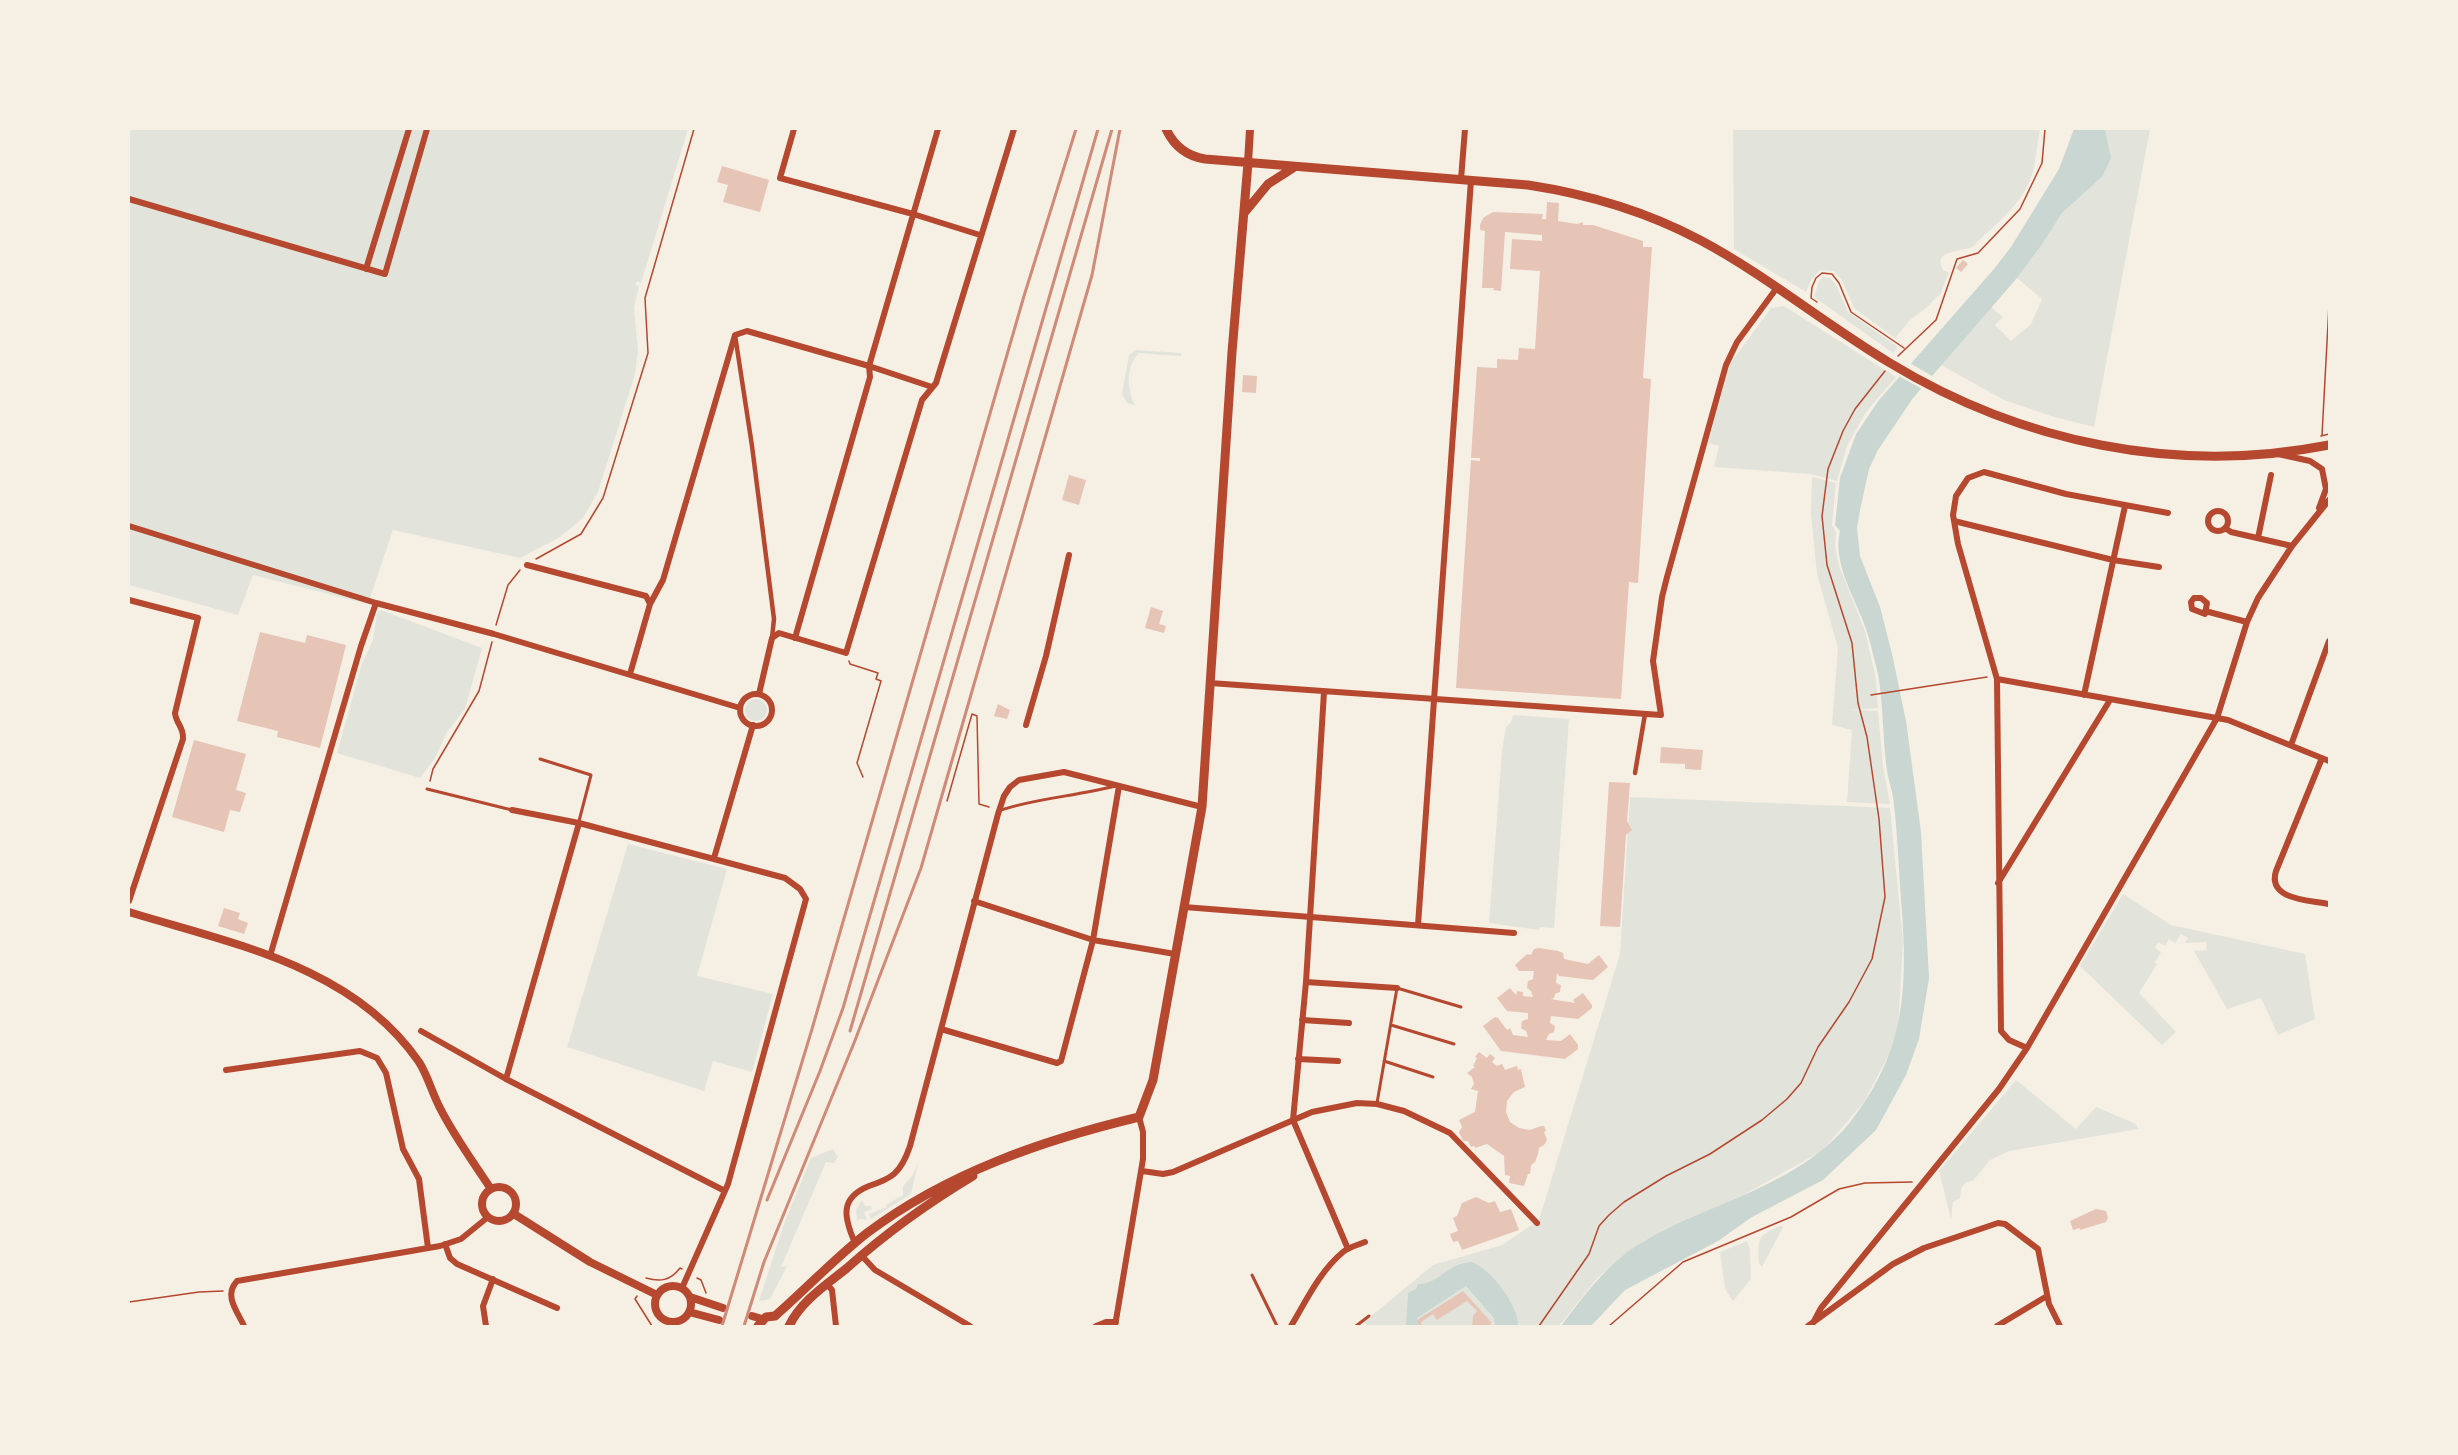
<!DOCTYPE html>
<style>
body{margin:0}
#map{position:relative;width:2458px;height:1455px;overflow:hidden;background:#f6efe4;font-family:Poppins,sans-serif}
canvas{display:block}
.frame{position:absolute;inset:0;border:130px solid #f6efe4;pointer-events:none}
</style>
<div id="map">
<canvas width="2458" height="1455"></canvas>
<div class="frame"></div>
</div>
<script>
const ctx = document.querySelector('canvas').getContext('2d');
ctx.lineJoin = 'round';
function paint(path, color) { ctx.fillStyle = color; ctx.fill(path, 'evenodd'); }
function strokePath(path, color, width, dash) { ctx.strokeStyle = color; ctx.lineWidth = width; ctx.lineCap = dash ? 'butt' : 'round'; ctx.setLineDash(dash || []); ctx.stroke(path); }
const green = new Path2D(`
 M129,129h559l-47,154 -4,-2 -2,4 4,1 -5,22 4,42 -3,24 -37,118 -15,26 -23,19 -40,21 -127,-28 -25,74 -115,-29 -15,40 -109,-30z
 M1733,129h307c-3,15 -4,32 -8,46 -8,26 -34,48 -53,65 -2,3 -4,5 -7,7 -9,5 -42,2 -28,24l5,1 -8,21 -16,16 -16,12 -14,17 -41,-30 -12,-28 -8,-9 -14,-1 -8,9 -6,13 -72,-43z
 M2105,129h45l-56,298 -43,-11 -47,-16 -63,-35 50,-58 12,10 -8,8 16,16 20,-17 11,-25 -25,-21 26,-35 19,-30 40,-36 5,-39z
 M1823,277l7,1 6,7 12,27 50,35 -5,6 -79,-56 5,-16z
 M1784,306l112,71 -30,35 -19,34 -10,35 -27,-7 -96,-7 5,-21 -11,-3 22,-79 41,-56z
 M1136,350l45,3v3l-42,-3c-14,14 -12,36 -4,52l-8,-2 -5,-9 7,-39z
 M1812,477l24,6 -4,42 4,7 -1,16 4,18 26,65 11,48 2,29 -27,2 27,1 5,55 7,38 -43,-2 5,-72 -20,-5 6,-77 -21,-74 -6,-59z
 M381,610l101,38 -17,61 -18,23 -12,26 -15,20 -83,-25 25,-90 11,-23 4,-27z
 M745 710a11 11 0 1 1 22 0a11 11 0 1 1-22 0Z
 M1513,715l56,4 -15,209 -14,-1 -1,3 -50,-7 13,-172 4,-24 5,-5z
 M1630,797l260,11 13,133 -5,86 -9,27 -25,48 -42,49 -77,43 -100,46 -47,37 -39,49h-192l-3,-4 69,-57 69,-20 37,-25 81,-266z
 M628,844l99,25 -30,107 76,18 -21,78 -39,-11 -9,30 -137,-44z
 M2123,894l48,31 134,29 10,65 -37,16 -17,-37 -34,11 -33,-58 13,-1 -1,-8 -21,1 3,-5 -7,-4 -6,9 -6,-4 -4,7 -7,-4 -3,6 6,4 -6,10 2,2 -18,29 37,39 -14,13 -82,-79z
 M2016,1080l60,49 20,-22 40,17 2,5 -129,22 -19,9 -17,21 -7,1 -5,7 -1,9 -7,4 -2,17 -12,-48z
 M833,1149l5,8 -4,6 -8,-1 -45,105 6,-1 -17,33 -11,2 25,-77 27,-66z
 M918,1163l-7,31 -40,25 -2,-5 18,-7 -1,-2 17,-10v-9l9,-10z
 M862,1200l3,6h6l1,3 -8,3 3,8 -7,-1 -3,2 -1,-11z
 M1780,1226l3,1 -21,40 -3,-3c-1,-24 -3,-28 21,-38z
 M1747,1241l3,8 1,30 -18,22 -8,-12 -5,-37z`);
const water = new Path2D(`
 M2074,129h31l6,29 -9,19 -40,36 -19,30 -26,35 -104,120 -35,52 -9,19 -9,41 -3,18 3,28 20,51 12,47 14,67 15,111 8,146 -10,61 -13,36 -30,55 -53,50 -71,37 -34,24 -93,49 -34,36h-30c24,-32 49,-66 85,-86 70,-40 157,-55 208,-123 57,-75 53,-143 46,-232 -2,-29 -3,-59 -7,-88 -2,-11 -6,-22 -7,-34 -3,-27 -3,-55 -7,-83 -2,-12 -6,-25 -9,-38 -8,-35 -39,-74 -30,-111l-5,-6 5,-47 16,-44 23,-34 115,-131 17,-22 48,-78z
 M1472,1262c19,7 47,44 46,64h-23l-1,-8 -28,-32 -49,32 2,8h-13l2,-33 8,-4 2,-5c21,1 28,-21 54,-22z`);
const pier = new Path2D(`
 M1908,362l26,15 -10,13 -27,-15z`);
const building = new Path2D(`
 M722,166l47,14 -9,32 -37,-10 5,-17 -11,-3z
 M1547,202l12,1 -1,18 19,3 6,-2v3h10l50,16v6h9l-9,131 8,1 -13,204 -9,-1 -8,117 -165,-11 15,-228 9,1v-3h-9l6,-91 20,1v-9l21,1 1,-12 16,1 5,-78 -30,-2 2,-30 30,2v-6l-37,-3 -4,59 -8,-1 1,-2h-12l3,-57 -5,-1v-5l3,-7 10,-6 50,2 -1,5h4z
 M1963,260l5,4 -7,8 -5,-4z
 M1243,375l14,1 -1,17 -14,-1z
 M1069,475l17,5 -7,25 -17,-5z
 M1151,607l12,4 -4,13 7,2 -2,7 -19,-5z
 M260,632l45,11 2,-8 39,10 -26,103 -43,-11 1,-6 -41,-10z
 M998,704l12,6 -3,9 -13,-3z
 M194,740l52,14 -10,36 10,3 -6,19 -10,-2 -6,22 -52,-15z
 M1661,747l42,3 -2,20 -16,-1v-5l-25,-1z
 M1609,782l21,1 -3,38 5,9 -6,5 -6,92 -20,-1z
 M224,908l16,5 -2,6 10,4 -4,11 -26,-8z
 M1539,948l19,3 5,2 1,6 24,5 11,-9 9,12 -15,13 -34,-4 -2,-3 -1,10 5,2 -1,7 -5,2 -1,4 -3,1 24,4 -2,-3 10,-7 9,12v3l-14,11 -27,-3 -1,7 5,3 -1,6 -5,2 -3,6 15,1 9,-7 8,11v4l-13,10 -64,-8 -18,-25 12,-9 3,1 9,12 3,-2 3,7 15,2 -2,-6 -5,-3 1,-7 6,-2v-6l-21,-2 -10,-13 13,-10 6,7 1,-4 6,1v4l10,1 -2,-6 -4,-3 1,-7 5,-2 1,-8h-15l-4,-6 12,-11 4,1 3,-6z
 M1479,1052l8,6 3,-4 5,4 -3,4 5,4 5,-2 3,6 12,-4 1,4 3,-1 4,18 -11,5 -7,9 -1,11 4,10 9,6 11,2 11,-4h3l2,5 -2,1 3,8 -3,5 -5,3 -1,6 -3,8 -4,3 -1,9h-2l-4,12 -15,-3 1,-7 -5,-1 -1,-19 -17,-12 -12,4 -1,-2 -3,1 -3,-6h-5l-4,-9 3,-5 -3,-7 16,-8 3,-21 -7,-2 3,-5 -2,-7 -5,-4 8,-6 -2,-1 4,-8 -2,-1z
 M1476,1197l13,6 6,-2 5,11 11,-3 8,21 -57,20 -4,-9 -5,1 -3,-8 8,-3 -5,-13 4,-2 5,-13z
 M2096,1209l10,2 2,7 -2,4 -26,8v-2l-7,2 -3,-9z
 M1463,1291l28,31v4h-19l1,-10 4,-5 -10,-10 -30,19 -4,-6 -12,8 1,4h-3l-2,-6z`);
const path = new Path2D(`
 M1817,302l-6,-4 1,-11 4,-9 6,-5 10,1 7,9 12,29 53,36
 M1898,356l38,-36 21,-61 21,-6 42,-44 22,-46 3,-34
 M2322,435l7,-130
 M2321,436l8,-2
 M536,559l45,-25 22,-36 45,-145 -3,-55 49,-169
 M496,625l12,-40 12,-15
 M849,661l1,3 28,9 -2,6 5,2 -24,82 6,14
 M1871,695l116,-18
 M430,781l3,-12 46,-78 13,-49
 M947,801l25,-87 5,2 2,88 10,3
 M646,1278c14,4 24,3 34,-10l2,1
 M697,1278l4,2 5,13
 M637,1296l-2,3 17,27
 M129,1302l70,-10 24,-1
 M1539,1326l50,-72 10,-28 10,-11 15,-13 42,-26 44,-22 52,-34 25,-21 14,-16 17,-36 31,-45 23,-43 13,-62 -6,-78 -12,-82 -9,-34 -6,-60 -25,-78 -5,-49 6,-47 15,-38 12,-22 30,-38
 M1609,1326l74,-64 108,-45 48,-28 26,-6 47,-1`);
const service = new Path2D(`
 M540,759l51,16 -12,46
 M427,789l85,21
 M1001,810c37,-12 76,-14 114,-24
 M1391,1025l63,19
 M1384,1061l49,16
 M1377,1103l20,-115 64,19
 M1252,1275l25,51
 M1356,1326l13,-10`);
const pedestrian = new Path2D(`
 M735,335l17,111 22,173 -2,19
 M1635,773l10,-59`);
const minor = new Path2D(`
 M794,129l-14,49 133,36 67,21
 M1461,179l4,-50
 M129,199l256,75 42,-145
 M366,269l43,-140
 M2278,454l32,7 12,8 4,20 -7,19
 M2208 521a10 10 0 1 1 20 0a10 10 0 1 1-20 0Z
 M1954,521l159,39 46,7
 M129,526l247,77 118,31 246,74
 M2225,528l6,4 61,14
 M2258,538l13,-63
 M527,565l119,31 4,8 -20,70
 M2194,598h7l6,5 -2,11 -13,-5 -1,-7z
 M129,600l69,18 -23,95c1,11 9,14 8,26l-54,162
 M650,604l13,-24 72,-245 12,-4 122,35 63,21
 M2205,611l42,11
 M795,638l75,-261 -1,-11 69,-237
 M1997,679l231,41 101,41
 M1210,683l451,32 -8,-54 9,-64 5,-20 59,-212 11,-23 39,-53
 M1324,692l-18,290 -13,138 55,129
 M759,694l13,-56 7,-5 67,20 76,-253 14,-17 78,-254
 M740 710a16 16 0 1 1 32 0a16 16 0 1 1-32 0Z
 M2084,695l41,-189
 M1026,725l20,-69 23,-101
 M2291,745l38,-104
 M2322,758l-46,113c-9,29 33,29 53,33
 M512,810l67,13 206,55 15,11 6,10 -78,285 -46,104
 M714,858l39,-133
 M1998,883l112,-183
 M974,901l119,39 82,14
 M1184,907l330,26
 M1418,925l53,-745
 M270,956l91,-310 15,-43
 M1306,982l91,6
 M1302,1020l47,3
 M941,1029l116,34 4,-2 32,-121 26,-154
 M421,1031l85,48 219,112
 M2027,1048l-18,-8 -8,-9 -4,-352 -39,-135 -5,-29 3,-19 12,-18 16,-6 82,22 102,19
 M1298,1059l40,2
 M226,1070l134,-19 17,7 9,15 17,76 16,30 9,69
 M506,1079l73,-256
 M1142,1171l21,3 10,-2 139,-60 45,-9 20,1 27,7 46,22 87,90
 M855,1243c-11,-25 -16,-45 14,-57 9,-3 18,-6 25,-12 8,-7 13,-19 16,-28l88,-332 6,-18 6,-9 9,-7 45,-8 138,35
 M445,1244l5,14 7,6 100,44
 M861,1255l14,15 95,56
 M826,1283l6,7 4,36
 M1813,1323l8,-15 178,-219 28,-41 190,-330 30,-96 11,-24 34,-52 37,-46
 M244,1326c-6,-14 -21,-30 -7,-45l203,-35 21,-7 27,-22
 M486,1326l-3,-20 10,-27
 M671,1326v-4
 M1096,1326l10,-4h10
 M1115,1326l28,-167v-27l-4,-15
 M1291,1326c15,-25 29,-55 52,-74 6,-5 15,-7 22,-10
 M1808,1326l85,-62 31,-16 74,-25 7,1 33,25 11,55 11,22
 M1997,1326l50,-30`);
const tertiary = new Path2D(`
 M1248,163l2,-34
 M129,912c104,32 224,54 290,150 9,14 13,31 21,46 14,28 34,55 51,81
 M482 1204a17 17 0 1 1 34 0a17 17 0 1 1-34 0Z
 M514,1214l76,48 67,33
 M655 1304a18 18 0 1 1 36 0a18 18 0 1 1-36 0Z
 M690,1297l33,11
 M689,1312l30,8
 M752,1316l10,3`);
const secondary = new Path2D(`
 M1166,129c8,17 20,27 39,30l323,26c59,9 119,27 172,55 66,35 126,85 190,123 132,80 287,112 439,82
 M1245,212l23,-28 25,-16
 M758,1326l8,-9 9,-1c31,-27 60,-58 92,-83 80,-60 176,-93 272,-116l14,-37 49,-273 30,-455 16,-189
 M789,1326c12,-25 37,-41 58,-58 39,-35 81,-65 126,-92`);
const rail = new Path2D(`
 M850,1031l262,-902
 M767,1200l53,-129 23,-63 255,-879
 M722,1326l90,-297 212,-733 52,-167
 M744,1326l20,-64 90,-219 67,-175 171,-593 28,-146`);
paint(green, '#e2e4dc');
paint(water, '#c9d6d2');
paint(pier, '#f6efe4');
paint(building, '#e6c5b7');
strokePath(path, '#b5482f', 1.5);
strokePath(service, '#b5482f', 3);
strokePath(pedestrian, '#b5482f', 4.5);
strokePath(minor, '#b5482f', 6);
strokePath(tertiary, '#b5482f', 8);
strokePath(secondary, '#b5482f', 9);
strokePath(rail, '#cf8b77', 3);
</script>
